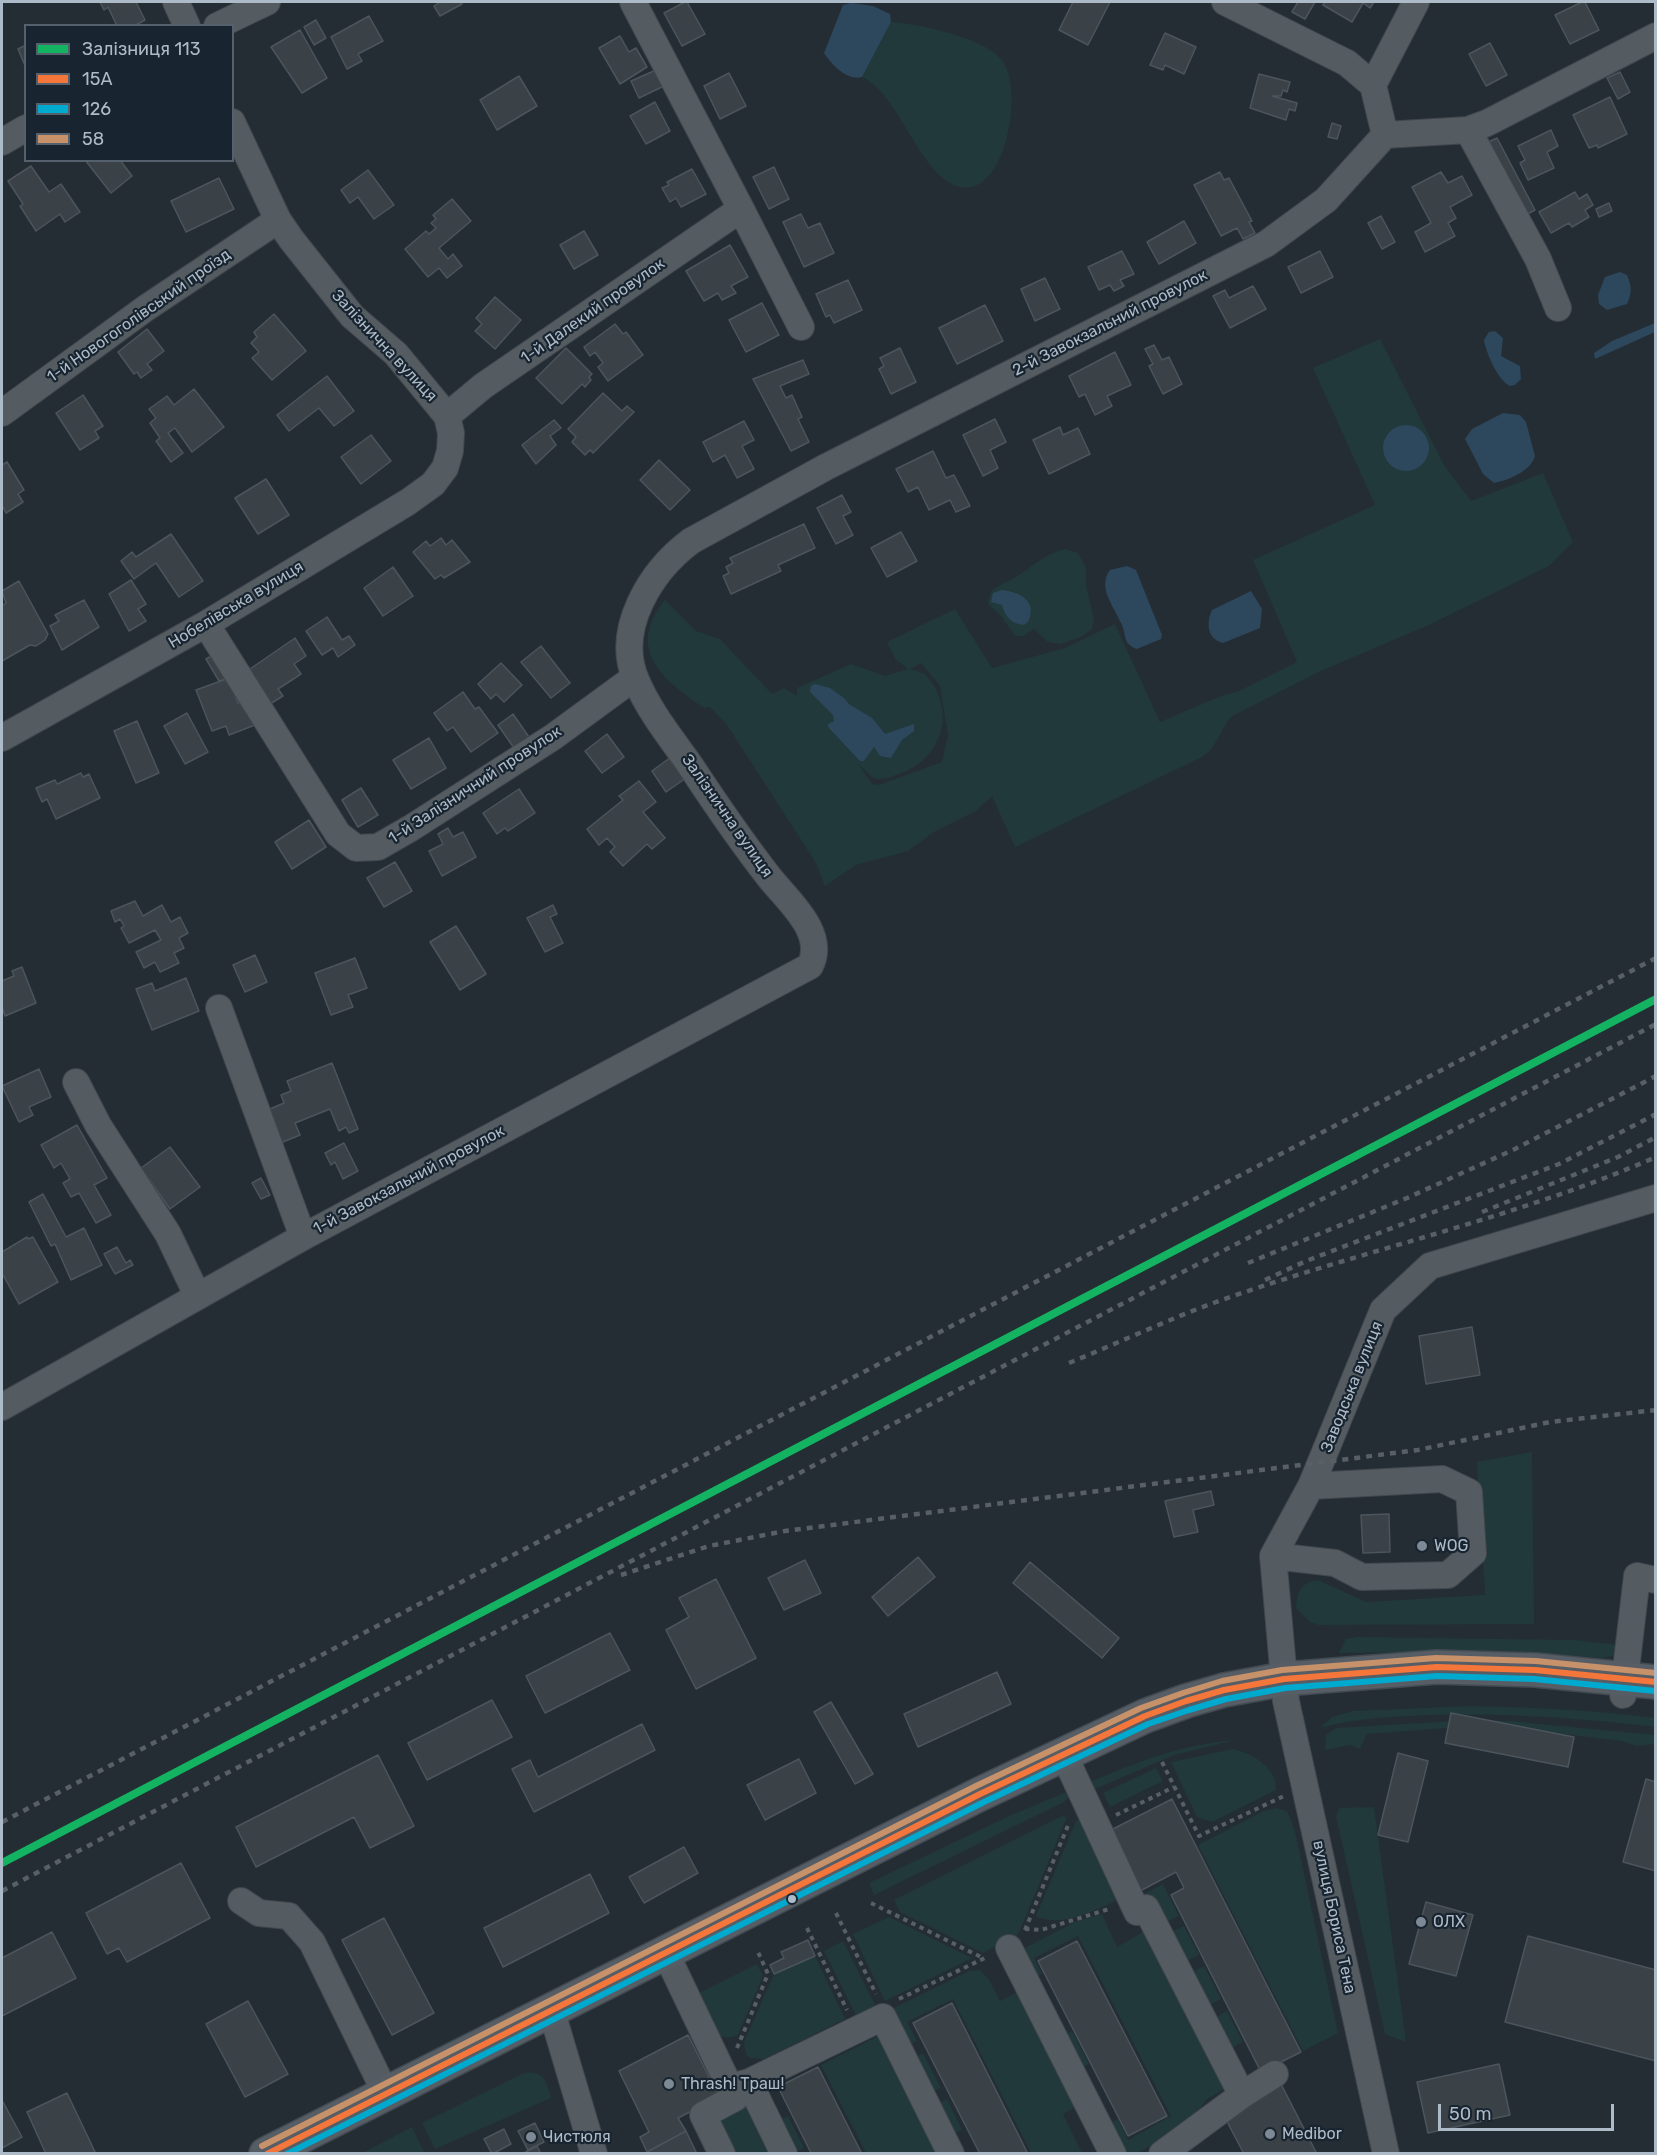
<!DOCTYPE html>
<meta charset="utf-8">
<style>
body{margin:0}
#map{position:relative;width:1657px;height:2155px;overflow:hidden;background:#242d34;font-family:Rubik,sans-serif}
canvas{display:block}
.frame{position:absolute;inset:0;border:3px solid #adbac7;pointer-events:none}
.legend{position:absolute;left:24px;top:24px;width:210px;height:138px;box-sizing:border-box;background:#18242f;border:2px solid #54606c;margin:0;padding:8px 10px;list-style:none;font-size:18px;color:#adbac7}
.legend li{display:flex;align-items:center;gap:12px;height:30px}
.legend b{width:30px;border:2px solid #54606c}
.scale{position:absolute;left:1438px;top:2104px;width:176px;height:27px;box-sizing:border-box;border:3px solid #adbac7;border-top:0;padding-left:8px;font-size:18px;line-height:21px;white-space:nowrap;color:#adbac7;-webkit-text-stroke:4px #18242f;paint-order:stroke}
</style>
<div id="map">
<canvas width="1657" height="2155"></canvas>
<div class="frame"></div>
<ul class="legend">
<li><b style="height:8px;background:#13b361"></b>Залізниця 113</li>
<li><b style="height:8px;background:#f5763a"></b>15A</li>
<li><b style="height:8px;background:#00a9ce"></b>126</li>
<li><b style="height:8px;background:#c7916a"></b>58</li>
</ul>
<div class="scale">50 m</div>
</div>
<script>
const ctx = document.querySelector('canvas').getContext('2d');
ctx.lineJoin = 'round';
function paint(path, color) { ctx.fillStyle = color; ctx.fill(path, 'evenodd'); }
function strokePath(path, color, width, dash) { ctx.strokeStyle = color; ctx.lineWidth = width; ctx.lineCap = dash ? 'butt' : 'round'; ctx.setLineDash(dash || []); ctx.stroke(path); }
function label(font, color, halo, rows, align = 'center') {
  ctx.font = font + ' Rubik,sans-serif'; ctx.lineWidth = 4.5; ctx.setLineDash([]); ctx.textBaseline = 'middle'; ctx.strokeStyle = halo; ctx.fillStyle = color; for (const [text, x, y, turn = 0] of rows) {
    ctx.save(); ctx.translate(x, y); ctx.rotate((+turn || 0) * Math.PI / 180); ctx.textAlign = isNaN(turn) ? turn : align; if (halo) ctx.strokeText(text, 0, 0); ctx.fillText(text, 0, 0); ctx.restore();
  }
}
const green = new Path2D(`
 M891,22c28,2 91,15 110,37 24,27 6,138 -41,128 -40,-9 -60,-93 -98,-110z
 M1380,339l64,126 27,36 72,-28 30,69 -24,24 -118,58 -110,47 -89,45c-12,13 -14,31 -30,41l-187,90 -23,-51 -16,15 -42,21 -26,19 -52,14 -31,21 -9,-23 -89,-138 -17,-18 -6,1c-42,-29 -79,-59 -39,-108l31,31 24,8 52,55 12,-6 13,8v-8l54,-24 34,12 23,-7 -13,-10 -8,-17 68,-33 37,59 73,-20 50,-24 45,98 61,-26 16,-4 60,-30 -44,-102 122,-55 -62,-137zM921,663l19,23 8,49 -6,27 -63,23 -7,-1 -14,-20 15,14c11,3 20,-2 31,-6 41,-17 52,-65 21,-98l-15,-5z
 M1065,549l13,4 8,15v17l8,34 -2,10 -11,8 -21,7 -12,-2 -14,-13 -11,7h-8l-14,-20 -13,-12c1,-5 1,-10 5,-14 5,-5 15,-8 21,-12 20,-11 27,-23 51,-29z
 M1532,1452l2,172 -215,1 -9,-3 -14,-14c1,-15 5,-26 22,-28l48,22 119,-7 -8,-133z
 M1357,1637l218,3 44,5 -3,10 -13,3 -98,-7 -166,2 7,-14z
 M1469,1706c62,1 125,4 187,12l-1,9c-75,-9 -151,-14 -227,-12 -36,2 -73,3 -108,13l12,-11 21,-6z
 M1473,1720l36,1 147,14 -1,9 -19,2 -14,-5 -136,-16 -119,9 -7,15 -10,-4 -25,5 1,-15 10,-7z
 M1235,1740l-61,15 -86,37 2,-10c50,-21 90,-37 145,-42z
 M1233,1749c19,4 45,19 43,41l-64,32 -15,-5 -26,-55z
 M1156,1768l7,13 -53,26 -7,-14z
 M1069,1791l-1,7 -4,4 -190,93 -5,-12 140,-67z
 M1374,1807l32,235 -21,-8 -49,-218 3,-8z
 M1277,1808l10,3 8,20 43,202 -35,18 -105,-206 66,-34z
 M1062,1816l5,1 -49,118 -35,18 -83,-41 -6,-12z
 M1082,1819l35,76 -2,6c-23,11 -55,27 -79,15l40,-95z
 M1163,1884l16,32 -18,8 -19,-29z
 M1102,1914l15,33 33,-19 81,157 -24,14 -21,28 -49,26h-17l-14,-28 12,-6 10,21 43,-24 -93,-180 -44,22 8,16 -11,6 -14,-28 58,-30z
 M889,1917l83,41 -87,43 -32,-67z
 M1184,1926l15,29 -18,9 -14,-30z
 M843,1941l32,64 -19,10 -32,-64z
 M815,1956l30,63 -80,40 -15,-1 -4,-4 -2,-12 30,-68z
 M757,1964l6,12 -25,59c-24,12 -37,-23 -45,-39z
 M1204,1966l17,33 -17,9 -17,-33z
 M979,1970l9,8 12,23 24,-12 57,115 -18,10 19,39h-51l-78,-154 -46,23 10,19 -11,6 -18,-36 81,-40z
 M1227,2011l16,31 -17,9 -16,-31z
 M1072,2031l17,33 -12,6 -16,-33z
 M884,2033l61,120h-79l-45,-88z
 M923,2053l18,35 -12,5 -17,-34z
 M524,2073c20,-3 23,9 27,25l-116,51 -13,-26z
 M947,2099l15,31 -12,6 -15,-31z
 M750,2100l26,53h-49l-16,-33z
 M788,2116l16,32 -10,5 -19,-31z
 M412,2127l12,25 -62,1z`);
const water = new Path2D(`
 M852,3l21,3 17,8 1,8 -29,55c-15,4 -30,-12 -38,-24l19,-48z
 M1620,272l7,3c5,12 5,17 0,29l-20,6 -8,-6 -1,-9 7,-18z
 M1655,323v9l-60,27 -1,-6 18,-12z
 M1495,331l8,7 -2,18 19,10 1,13 -6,6 -5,1c-13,-7 -23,-31 -26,-46l5,-8z
 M1503,413l17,2 6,7 9,34c-4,15 -26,24 -41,27l-11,-9 -18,-35 7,-10z
 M1383 448a23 23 0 1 1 46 0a23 23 0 1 1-46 0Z
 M1127,566l9,4 26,65 -1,4 -24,10c-15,-5 -10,-14 -16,-26 -7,-16 -24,-36 -11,-53z
 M1002,590c18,2 36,11 26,32l-4,3c-13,-1 -19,-9 -22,-20l-11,-3 2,-9z
 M1251,591l11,18 -2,19 -37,15c-16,-4 -17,-20 -11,-33z
 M815,684l15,4 14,10 5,6 23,14 13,16 29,-10v7l-12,9 -11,18 -11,-2 -6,-9 -10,14h-4l-32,-34v-3l6,-3 -1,-6 -23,-23 1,-6z`);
const building = new Path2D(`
 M100,2h36l9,18 -11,6h-17l-9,-19 -4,3z
 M440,2h20l2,2 -22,12 -6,-10z
 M685,2h2l18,32 -23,12 -18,-33z
 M1073,2h37l-22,43 -29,-15z
 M1298,2h17l-10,17 -13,-7z
 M1325,2h49l-4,6 -7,-5 -11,19 -29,-17z
 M1582,2h3l14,28 -29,14 -15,-29z
 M369,16l14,25 -25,13 4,7 -15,8 -16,-32z
 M316,20l10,18 -12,7 -10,-18z
 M300,30l27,48 -25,15 -31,-46z
 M1165,33l31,14 -12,27 -19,-9 -2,5 -13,-5z
 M620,36l9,16 7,-4 11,19 -27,17 -21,-36z
 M1490,43l17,32 -21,11 -17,-32z
 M26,45v23l-8,-19z
 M656,70l8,16 -25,12 -8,-17z
 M1620,72l10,20 -12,7 -11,-21z
 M729,73l17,33 -26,13 -16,-33z
 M1259,74l31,8 -3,10 -4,-2 -2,6h-9l25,7 -2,8 -6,-2 -3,11 -36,-12z
 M519,76l18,30 -40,24 -17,-30z
 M1610,97l17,37 -29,14 -1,-3 -8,3 -16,-33z
 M655,102l15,29 -24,13 -16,-28z
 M1332,123l9,3 -4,13 -9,-2z
 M1551,130l7,16 -11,6 7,16 -26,12 -8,-17 5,-3 -7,-14z
 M1497,138l38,72 -11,6 -38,-73z
 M85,160h35l12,16 -21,17z
 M31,166l18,26 12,-8 19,28 -15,10 -5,-8 -24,17 -16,-25 3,-2 -15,-23z
 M774,167l15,32 -20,10 -16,-32z
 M692,169l14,25 -25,13 -5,-9 -6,4 -8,-14 7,-3 -2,-3z
 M368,170l26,35 -20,14 -16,-22 -8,6 -9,-13z
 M1220,172l4,8 5,-2 23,43 -3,1 6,11 -12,6 -6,-11 -16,8 -27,-51z
 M1441,172l7,11 14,-7 10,19 -22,12 6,11 -8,5 7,13 -30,16 -10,-20 16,-9 -19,-36z
 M219,178l15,31 -48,23 -15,-31z
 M1575,192l4,7 8,-5 6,11 -8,5 4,7 -17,10 -3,-4 -18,10 -12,-21z
 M452,199l19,22 -32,27 9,11 5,-5 9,12 -15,12 -8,-10 -11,9 -23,-28 21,-18 3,3 7,-6 -5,-5 5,-4 -3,-4z
 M1609,203l3,8 -13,6 -3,-8z
 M801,214l7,14 12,-5 14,30 -30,14 -21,-45z
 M1381,216l14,26 -13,7 -14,-26z
 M1184,221l12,22 -37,21 -12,-22z
 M584,231l14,24 -24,14 -14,-24z
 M730,245l18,32 -17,9 5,7 -14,7 -4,-7 -14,8 -18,-30z
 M1122,251l12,23 -14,6 4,6 -10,5 -4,-6 -11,5 -11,-23z
 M1320,251l13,26 -32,16 -13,-26z
 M1045,278l15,31 -25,12 -14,-32z
 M848,280l14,30 -28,13 -4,-8 -4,2 -10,-23z
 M1253,286l13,23 -36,19 -17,-32 12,-6 4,8z
 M495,297l26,23 -26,29 -20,-18 7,-7 -6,-6z
 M762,303l17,32 -33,17 -17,-32z
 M985,305l18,36 -46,23 -18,-36z
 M274,314l32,37 -34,29 -20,-22 7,-6 -8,-9 6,-6 -3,-5z
 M615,324l8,10 3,-2 17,23 -35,26 -10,-14 5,-4 -8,-11 -5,4 -6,-9z
 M147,329l17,22 -17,13 5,6 -11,8 -4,-6 -3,2 -16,-22z
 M1154,345l8,15 7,-3 13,27 -19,10 -14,-28 4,-2 -8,-15z
 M566,348l26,26 -3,3 2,3 -6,7 -3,-3 -20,20 -26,-26z
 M900,348l16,34 -25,12 -12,-25 5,-3 -4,-8z
 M1115,352l16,33 -24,11 5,10 -17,9 -10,-21 -6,3 -10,-21z
 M803,360l6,14 -29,12 6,12 6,-3 10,22 -4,2 11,23 -18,9 -38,-72z
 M327,376l27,35 -20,15 -15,-18 -30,23 -12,-16z
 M194,389l30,38 -32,25 -17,-24 -7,5 15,20 -12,9 -15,-21 4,-3 -10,-15 6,-5 -7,-9 18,-13 7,9z
 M603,393l19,18 5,-5 7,6 -41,41 -3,-3 -5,5 -13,-13 4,-5 -8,-8z
 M83,395l20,31 -8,5 4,7 -19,12 -24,-37z
 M995,419l11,23 -16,8 8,18 -15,8 -20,-41z
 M554,420l7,8 -11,8 6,9 -20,19 -14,-19z
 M744,421l10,19 -12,6 12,23 -17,9 -12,-23 -12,7 -10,-20z
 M1060,427l3,8 15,-7 12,26 -41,20 -16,-34z
 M371,435l20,26 -30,23 -20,-27z
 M933,451l13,27 8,-3 16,31 -14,6 -6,-12 -21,10 -11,-23 -10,5 -12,-23z
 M659,460l31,30 -20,20 -30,-30z
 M7,462l17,28 -6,4 5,8 -17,11 -4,-8v-40z
 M266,479l23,36 -31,19 -23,-36z
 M842,495l9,17 -8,4 10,19 -17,9 -19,-36z
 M804,524l11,24 -37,17 3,6 -50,23 -8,-18 6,-3 -3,-6 7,-4 -3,-5z
 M901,532l16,29 -30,16 -16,-29z
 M171,534l32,47 -24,16 -23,-34 -22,16 -13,-18 11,-9 4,5z
 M441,538l5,7 6,-5 18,22 -26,16 -3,-3 -6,4 -22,-27 13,-11 4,5z
 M393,567l20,29 -30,20 -19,-28z
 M131,580l15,24 -8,5 8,12 -17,10 -20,-37z
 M19,581l29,53 -3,6 -9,6 -6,-1 -28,16v-55l4,-3 -4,-12z
 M84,600l15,27 -37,23 -12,-24 9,-5 -4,-6z
 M327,617l15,23 7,-4 6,9 -17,12 -5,-9 -11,7 -16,-24z
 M295,638l11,18 -12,8 7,10 -23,15 5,7 -13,8 -23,-33z
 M541,646l29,37 -19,15 -30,-36z
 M217,653l12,25 -10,3 -13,-22z
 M501,663l21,22 -18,17 -8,-8 -5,5 -13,-15z
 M229,678l9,25 8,-3 9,25 -26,10 -3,-9 -14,5 -16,-41z
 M463,692l12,17 4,-2 19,26 -27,19 -18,-25 -6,4 -13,-18z
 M187,713l21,39 -23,12 -21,-38z
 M513,714l16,23 -15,11 -16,-23z
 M137,721l22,52 -23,10 -22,-52z
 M607,734l17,23 -22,16 -17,-22z
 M429,738l17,30 -35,21 -18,-29z
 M671,757l15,21 -20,14 -14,-21z
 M81,773l2,4 6,-3 11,24 -44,21 -9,-20 -5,3 -6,-14 19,-8 2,4z
 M639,781l17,21 -13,10 22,26 -13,11 -5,-5 -24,22 -13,-14 5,-5 -8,-9 -8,7 -12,-16 36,-29 -4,-4z
 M361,788l17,27 -20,12 -16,-27z
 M519,789l16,24 -27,18 -3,-3 -8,6 -14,-21z
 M309,820l17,27 -34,22 -17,-27z
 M448,828l5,9 10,-5 13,25 -34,19 -13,-25 14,-7 -5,-10z
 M395,862l17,29 -28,16 -17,-29z
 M135,901l8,15 19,-11 9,17 9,-5 8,16 -9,5 5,10 -10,5 5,10 -19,9 -5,-10 -11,6 -8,-16 25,-12 -6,-10 -26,13 -8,-15 3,-2 -4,-7 -5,3 -4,-11z
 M553,905l4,9 -7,3 13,26 -18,9 -18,-34z
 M456,926l30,48 -26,16 -30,-48z
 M255,955l12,27 -22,10 -12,-27z
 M355,958l12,30 -19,7 5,12 -22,8 -16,-42z
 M22,967l14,36 -31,13 -3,-9v-26l12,-5 -2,-5z
 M186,978l13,33 -47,19 -16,-41 16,-6 3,8z
 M332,1063l26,66 -9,4 -3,-6 -7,4 -9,-22 -35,14 5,12 -22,9 -13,-33 19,-8 -3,-8 10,-4 -4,-10z
 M39,1069l12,28 -22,10 4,8 -14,7 -17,-36z
 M77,1125l30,53 -13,7 17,30 -15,8 -17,-30 -8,4 -8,-14 7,-4 -9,-16 -7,5 -13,-23z
 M344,1143l14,28 -15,8 -8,-17 -4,3 -6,-12z
 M170,1147l30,40 -30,22 -29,-41z
 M261,1178l9,17 -9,4 -9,-16z
 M43,1194l23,43 18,-9 18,37 -31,15 -16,-36 -4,2 -22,-44z
 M27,1237l1,2 5,-2 25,45 -39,22 -17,-31v-21z
 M117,1247l9,16 4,-3 3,5 -18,9 -11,-20z
 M1472,1327l8,48 -54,9 -7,-48z
 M1211,1491l3,14 -21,5 5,22 -24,5 -9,-36z
 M1389,1514l1,38 -27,1 -2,-38z
 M918,1557l17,20 -47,39 -16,-19z
 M805,1560l16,33 -37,17 -16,-32z
 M1030,1562l89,76 -17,20 -89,-75z
 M716,1579l40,79 -60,31 -30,-59 23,-13 -10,-19z
 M610,1633l20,37 -85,43 -19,-37z
 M997,1672l14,32 -93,43 -14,-33z
 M492,1700l20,37 -85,43 -19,-37z
 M831,1702l42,72 -18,10 -41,-72z
 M1451,1713l123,24 -6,30 -123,-24z
 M642,1724l13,26 -121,62 -22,-43 18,-9 8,17z
 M1398,1753l30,8 -20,81 -30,-7z
 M378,1755l36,71 -44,22 -16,-31 -98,50 -20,-40z
 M799,1759l17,34 -51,27 -18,-35z
 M1646,1779l10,3v89l-33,-9z
 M1172,1799l129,253 -40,20 -90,-177 13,-7 -8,-16 -36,19 -31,-60z
 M684,1847l14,26 -54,30 -15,-26z
 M181,1863l29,55 -83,44 -8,-14 -12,6 -21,-41z
 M590,1874l19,39 -106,54 -19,-39z
 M1426,1902l47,13 -17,61 -47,-12z
 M384,1918l50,95 -42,22 -50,-95z
 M52,1932l24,46 -74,38v-58z
 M1528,1936l128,34v91l-151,-39z
 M808,1940l7,16 -41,18 -4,-9 14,-7 -3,-6z
 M1077,1941l90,175 -39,20 -90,-175z
 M248,2001l40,73 -43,23 -39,-73z
 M952,2003l76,151h-48l-67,-131z
 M688,2035l31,62 -41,21 8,13 -39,21 -7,-15 9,-5 -30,-61z
 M1499,2064l11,51 -82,18 -11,-51z
 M818,2067l44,87 -51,-1 -33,-66z
 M1281,2084l36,70h-73l-21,-40z
 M67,2093l29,61h-50l-19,-42z
 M3,2102l19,35 -20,11v-45z
 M535,2123l9,19 -16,8 -10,-19z
 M504,2129l7,15 -19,10 -8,-15z
 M686,2131l11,23h-49l-1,-2z
 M537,2146l4,8h-19z`);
const path = new Path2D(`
 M1162,1762l37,74 85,-40
 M1116,1815l58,-28
 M871,1903l112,55
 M836,1913l40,81
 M807,1928l40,82
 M1025,1929l16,1 68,-21
 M1025,1930l44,-107
 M899,1999l88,-42
 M737,2048l31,-74 -10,-22`);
const minor = new Path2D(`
 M176,2l11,24
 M1225,2l122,61 26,22 12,50
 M217,26l50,-24
 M1373,85l43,-83
 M1468,130l70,129 20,49
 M2,142l24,-14
 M741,209l60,118
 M2,413l144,-105 132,-88
 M447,416l36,-30 258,-177 -108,-207
 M206,624l132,210 18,14 22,-1 33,-19 142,-91 82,-60
 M2,738l204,-114 202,-122 25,-18 12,-16 5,-17 1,-18 -4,-17 -51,-62 -44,-38 -61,-77 -13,-19 -46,-98
 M219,1008l84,229
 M76,1082l22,43 70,109 29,61
 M2,1407l301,-170 507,-271c17,-33 -22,-65 -41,-89 -28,-36 -54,-74 -79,-112 -19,-27 -41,-54 -54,-85 -22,-51 15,-109 55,-139l135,-74 440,-223 60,-44 59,-65 83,-5 19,-7 169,-87
 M1273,1556l62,7 27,14 86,-2 25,-22 -4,-61 -27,-13 -131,7
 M1623,1695l14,-119 19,4
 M1071,1770l66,142 9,-4 96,187
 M241,1901l18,12 30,3 23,26 74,152
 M1009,1948l104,206
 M671,1964l64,134 -32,17 19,39
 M551,2009l43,145
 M749,2082l35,72
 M730,2087l19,-5 134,-65 68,137
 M1162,2154l80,-59 33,-21
 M1386,2154l-100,-453 -13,-145 38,-70 72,-176 47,-44 226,-68`);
const major = new Path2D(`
 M266,2154l714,-360 165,-78 41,-15 38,-11 60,-11 153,-12 98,3 121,12`);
const rail = new Path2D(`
 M1482,1212l136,-55 38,-20
 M1248,1263l159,-65 108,-49 141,-73
 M1265,1280l41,-19 253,-97 97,-50
 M1069,1363c49,-20 98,-43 147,-61 146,-52 298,-83 440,-145
 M621,1575l88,-29 76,-15 633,-81 132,-28 106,-12
 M2,1822l1654,-864
 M2,1891l1654,-867`);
const bus1 = new Path2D(`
 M267,2154l713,-360 165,-78 41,-15 38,-11 60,-11 153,-12 98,3 121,12`);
const bus2 = new Path2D(`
 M287,2154l697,-352 164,-78 41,-14 37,-11 59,-11 152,-12 97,3 121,12`);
const bus3 = new Path2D(`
 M262,2146l714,-360 165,-78 42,-15 39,-12 60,-11 154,-12 100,3 120,12`);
const rail1 = new Path2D(`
 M2,1863l1654,-864`);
const markers = [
 [1422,1546,6,"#7d8994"],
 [792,1899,5,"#adbac7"],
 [1421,1922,6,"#7d8994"],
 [669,2084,6,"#7d8994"],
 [1270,2134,6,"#7d8994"],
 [531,2137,6,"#7d8994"]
];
const streetNames = [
 ["1-й Далекий провулок",593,311,-35],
 ["1-й Новогоголівський проїзд",139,316,-35],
 ["2-й Завокзальний провулок",1110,323,-27],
 ["Залізнична вулиця",384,346,47],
 ["Нобелівська вулиця",236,605,-31],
 ["1-й Залізничний провулок",475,785,-33],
 ["Залізнична вулиця",727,816,55],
 ["1-й Завокзальний провулок",409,1180,-28],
 ["Заводська вулиця",1352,1387,-68],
 ["вулиця Бориса Тена",1334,1917,78]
];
const poiNames = [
 ["WOG",1434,1546],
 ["ОЛХ",1433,1922],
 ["Thrash! Траш!",681,2084],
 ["Medibor",1282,2134],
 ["Чистюля",543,2137]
];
paint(green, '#21393a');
paint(water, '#2d475d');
paint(building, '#3a4248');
strokePath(building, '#4c545c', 1.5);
strokePath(minor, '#41474c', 28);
strokePath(major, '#414a51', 36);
strokePath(path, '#585f66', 4, [4.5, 4.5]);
strokePath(minor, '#545c62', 26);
strokePath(major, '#575d65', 33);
strokePath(rail, '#586066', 4.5, [6, 6]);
strokePath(bus1, '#f5763a', 6);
strokePath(bus2, '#00a9ce', 6);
strokePath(bus3, '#c7916a', 6);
strokePath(rail1, '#13b361', 8);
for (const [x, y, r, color] of markers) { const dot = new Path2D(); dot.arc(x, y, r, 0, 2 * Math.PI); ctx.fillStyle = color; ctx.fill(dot); strokePath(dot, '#18242f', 2); }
label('16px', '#adbac7', '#18242f', streetNames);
label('16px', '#adbac7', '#18242f', poiNames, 'left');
</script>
